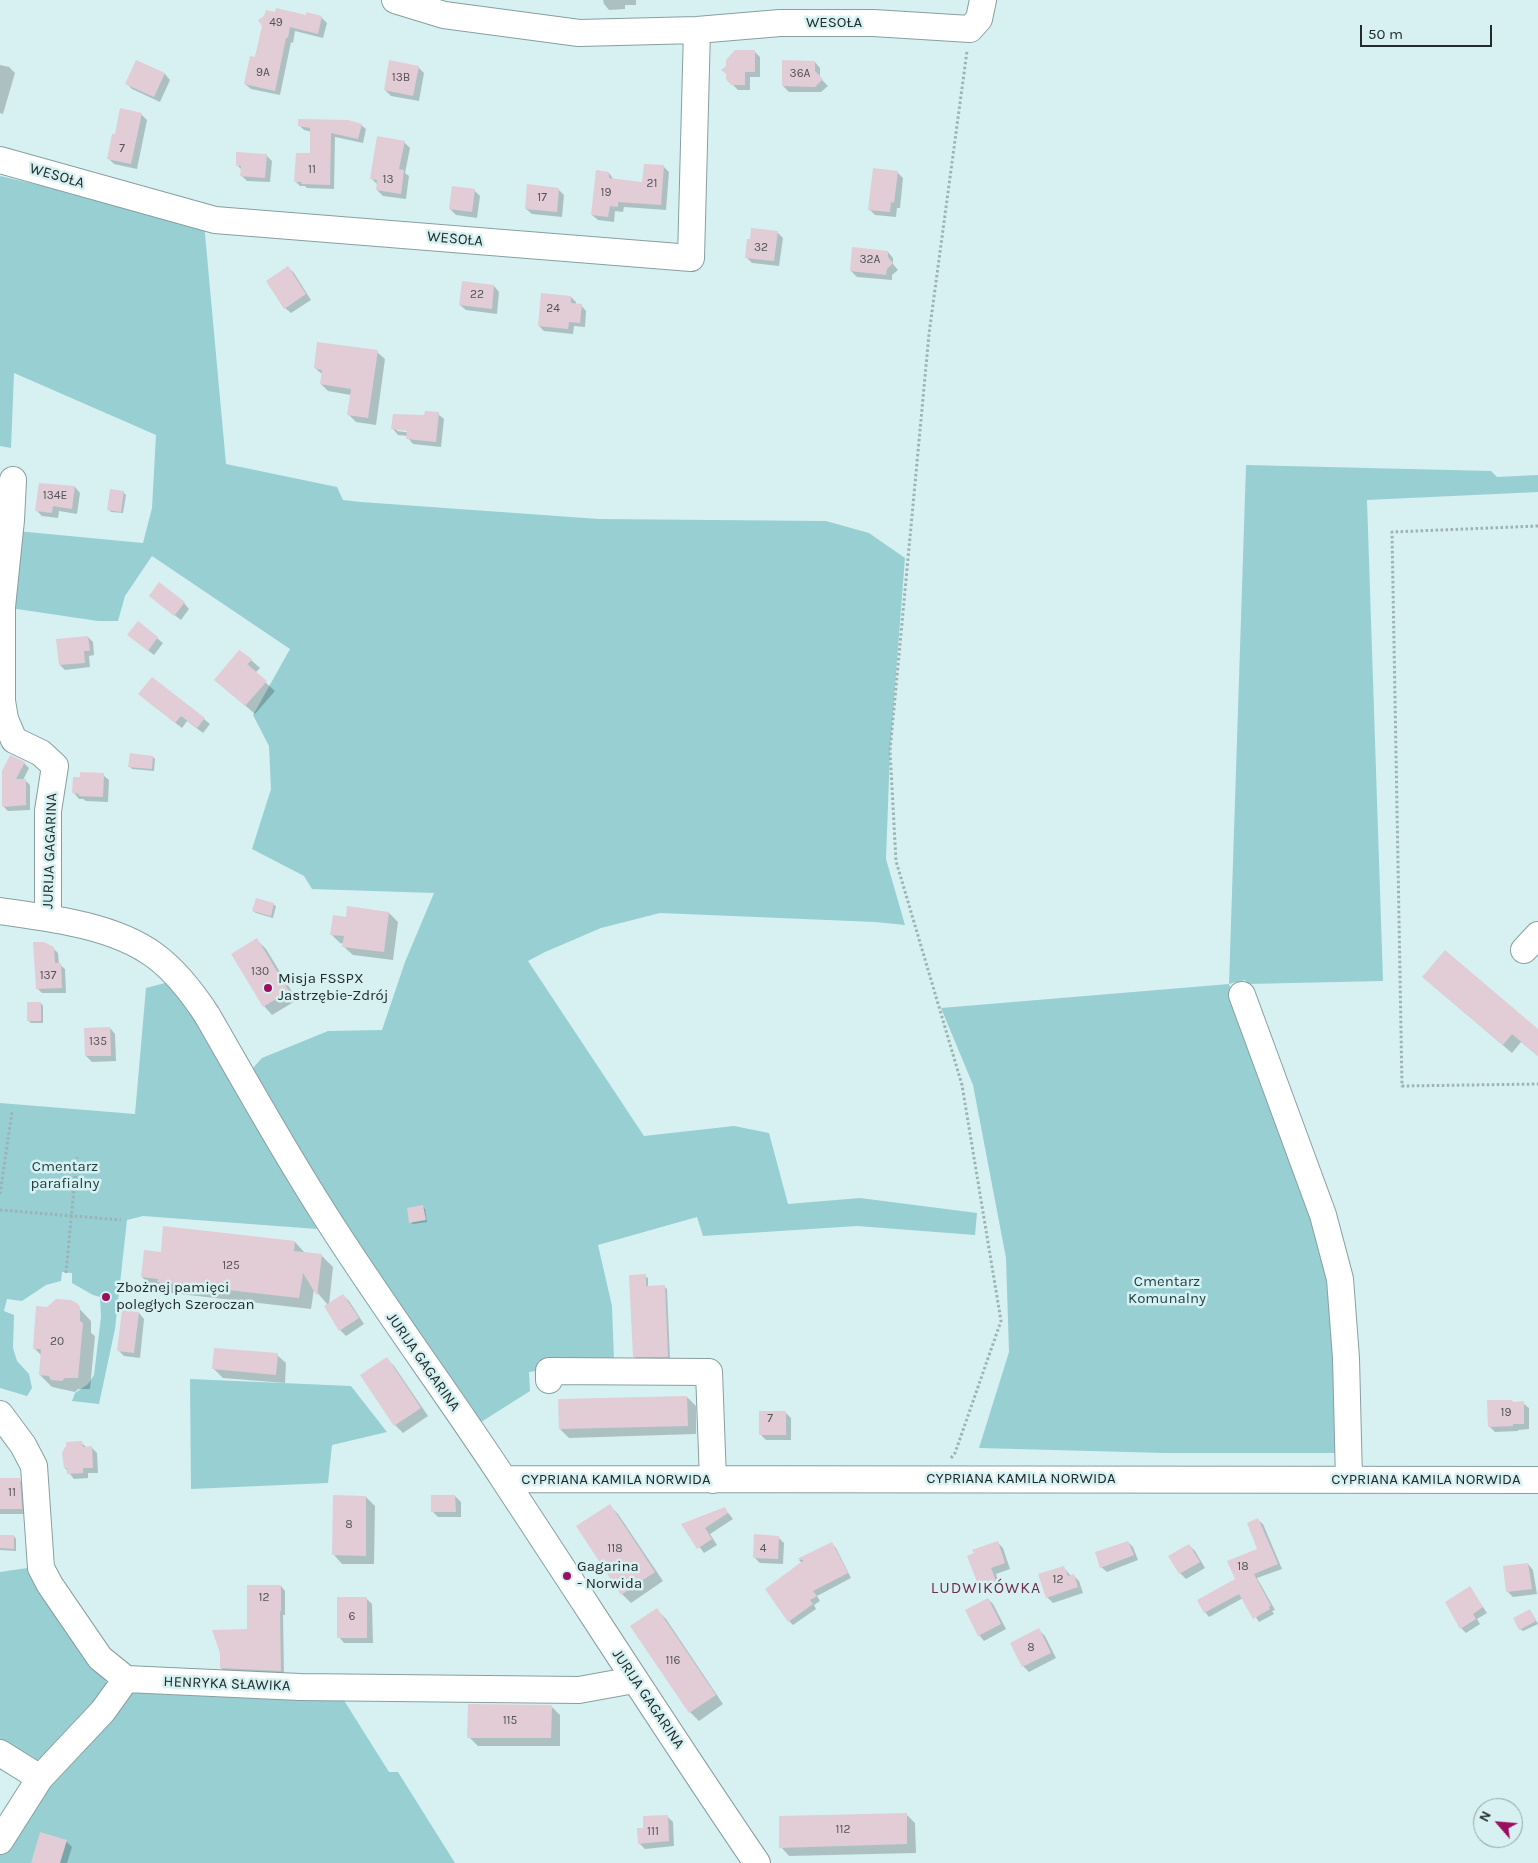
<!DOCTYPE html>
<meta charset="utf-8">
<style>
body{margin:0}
#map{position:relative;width:1538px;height:1863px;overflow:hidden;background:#d7f1f2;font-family:Karla,sans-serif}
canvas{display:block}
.north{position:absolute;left:1473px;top:1798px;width:50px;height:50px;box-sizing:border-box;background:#d7f1f2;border:1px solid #8fa2a3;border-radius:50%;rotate:297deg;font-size:14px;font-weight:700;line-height:20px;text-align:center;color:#222c2d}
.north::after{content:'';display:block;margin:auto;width:18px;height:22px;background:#9b0f60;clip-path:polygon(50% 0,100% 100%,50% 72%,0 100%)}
.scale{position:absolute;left:1360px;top:25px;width:132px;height:22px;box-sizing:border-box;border:2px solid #222c2d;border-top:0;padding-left:6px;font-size:15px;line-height:18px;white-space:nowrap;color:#222c2d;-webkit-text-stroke:4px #d7f1f2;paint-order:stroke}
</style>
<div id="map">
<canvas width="1538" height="1863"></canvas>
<div class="north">N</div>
<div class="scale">50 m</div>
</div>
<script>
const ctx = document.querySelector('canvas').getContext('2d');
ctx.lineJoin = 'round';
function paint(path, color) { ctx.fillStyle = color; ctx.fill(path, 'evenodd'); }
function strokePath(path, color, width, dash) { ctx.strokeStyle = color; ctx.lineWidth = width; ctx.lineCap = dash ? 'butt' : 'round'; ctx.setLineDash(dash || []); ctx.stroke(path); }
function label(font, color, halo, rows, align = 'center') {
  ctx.font = font + ' Karla,sans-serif'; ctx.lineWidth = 5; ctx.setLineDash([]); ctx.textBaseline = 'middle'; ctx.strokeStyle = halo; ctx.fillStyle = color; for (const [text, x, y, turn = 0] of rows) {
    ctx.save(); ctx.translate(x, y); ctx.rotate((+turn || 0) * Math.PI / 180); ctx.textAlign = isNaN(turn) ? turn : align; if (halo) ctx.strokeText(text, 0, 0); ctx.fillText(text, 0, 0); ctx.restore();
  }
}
const green = new Path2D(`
 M0,176l204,47 22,241 111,23 6,13 18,2 238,17 227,2 43,12 36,25 -15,193 -4,108 19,66 -30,-3 -215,-9 -59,15 -56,24 -17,9 116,175 90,-10 35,7 19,71 72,-6 117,15 -2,22 -118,-9 -154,10 -6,-19 -99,28 14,61 2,54 -85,12 1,19 -52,33 -129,-190 -96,-166 9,-10 66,-27 54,-1 23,-68 29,-69 -122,-4 -8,-13 -52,-27 19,-60 -2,-43 -16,-31 37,-66 -138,-93 -27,40 -7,25h-20l-88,-13 7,-77 126,12 9,-35 4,-73 -142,-62 -3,75 -11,-2z
 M1246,465l245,6 6,6 41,-2v17l-171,8 16,481 -136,3 -2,-4 -16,4 33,103 53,136 12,50 7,48 3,132h-172l-186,-5 30,-96 -3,-94 -33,-173 -32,-77 288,-24z
 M169,982l21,25 127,222 -174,-13 -16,4 -12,109 -16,75 -27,-3 3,-8 13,-9 6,-9 7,-58 -1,-20 -7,-2 -21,-12v-10l-10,-1 -1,9 -15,4 -24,16 -15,-2 -3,12 10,4 -1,33 4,13 12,13 3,14 -5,8 -27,-8v-285l135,11 11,-126z
 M190,1379l161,7 36,46 -55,13 -4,38 -137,6z
 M34,1567l64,98 11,23 -72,79 -37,-25v-170z
 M133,1687l211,8 1,7 44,70h9l57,91h-455v-9l46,-68 76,-79z`);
const shadow = new Path2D(`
 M603,0h33v5h-11v4l-16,1 -5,-6z
 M265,17l57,1 5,5 -4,15 -28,-7 -2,12 -2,-1 -11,53 -29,-6 -6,-5 10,-26z
 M754,51l6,6v20h-10v13h-12l-11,-11z
 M137,61l28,13 5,6 -10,22 -28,-13 -5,-5z
 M815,62l5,6v10l8,8 -7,6h-32l-6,-6z
 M0,65l9,2 6,6 -12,41 -3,-1z
 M418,67l6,6 -5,28 -28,-5 -6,-6z
 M141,114l6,6 -10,49 -23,-5 -6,-6 8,-22z
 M299,125h62l5,4 -3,14 -28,-6 -1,52 -27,-1 -2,-2h-5l-5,-5 16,-26 1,-23 -8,-2z
 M404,142l6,6 -5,25 4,3 -3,23 -23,-3 -6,-6 1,-5 -6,-6z
 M266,155l6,6 -2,21 -23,-1 -5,-5v-6l-5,-5z
 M663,166l6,6 -3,38 -42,-3 -1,5 -8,-1 -1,11 -16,-2 -6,-5 17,-42 5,7 30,3z
 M897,172l6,6 -3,30h-3l-1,9 -21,-2 -6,-6z
 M558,189l6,6 -2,22 -30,-3 -6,-5z
 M474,190l6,6 -3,22 -21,-3 -6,-6z
 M777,232l6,6 -4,28 -27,-3 -6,-6z
 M888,252l5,6v6l5,6 -6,5v5l-35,-3 -6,-6z
 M288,267l6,6 17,27 -20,13 -6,-5z
 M494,286l5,6 -2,22 -31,-4 -6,-5z
 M571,297l5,5v3h5l5,6 -1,16 -11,-1 -1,8 -29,-3 -5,-5z
 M377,352l8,7 -9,66 -20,-3 -8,-8 3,-19 -23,-4 -7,-7 2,-9 -8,-7z
 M438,414l6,5 -3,28 -28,-3 -5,-6v-2l-10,-1 -5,-6 32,-13zM397,429l17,1 -1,3 -16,-2z
 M75,487l5,6 -3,21 -18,-3 -1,7 -16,-2 -6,-6z
 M123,492l3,3 -3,18 -12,-1 -3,-3z
 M156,601l28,2 5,6 -8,11z
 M138,623l25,20 -9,12 -19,-15z
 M88,637l5,5 1,13 -5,1 1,11 -25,3 -5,-5z
 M251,660l9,8 -5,5 20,18 -20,23 -30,-26z
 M146,700l58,19 6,5 -7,9 -16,-12 -5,7z
 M153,757l2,2 -1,12 -22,-2 -3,-3z
 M24,763l5,5 -6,12h2l5,5v25l-22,1 -5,-5v-34z
 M103,775l6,5 -1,22 -22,-1 -3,-2h-4l-5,-6z
 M273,904l3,2 -3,12 -17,-5 -3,-2z
 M389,913l9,9 -5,38 -40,-5 -9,-8v-3l-4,-1 -9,-9 16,-16z
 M257,940l9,9 31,51 -25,15 -8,-9z
 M53,948l5,5 1,11 6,5 1,24h-24l-5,-5z
 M1432,985l106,46v25l-17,-14 -9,11z
 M41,1003l2,3v17h-12l-2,-2z
 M110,1028l5,6 1,27 -24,1 -6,-6z
 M423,1207l2,2 2,13 -14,2 -3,-2z
 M295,1242l10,11 16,2 12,12 -4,38 14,-10 6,6 15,23 -18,12 -6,-6 -12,-25 -14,-16 -3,20 -140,-16 -3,-3 -14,-1 -12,-12 20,-24z
 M645,1276l3,2v9l16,-1 3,3 3,70h-33l-3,-3z
 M73,1302l18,19v12l4,3 -5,53h-12l-3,3 -23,-5 -12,-12 2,-19 -8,-8z
 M139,1313l5,6 -4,39 -16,-2 -5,-5z
 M277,1355l9,8 -1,20 -62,-5 -9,-9z
 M386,1358l8,8 34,50 -25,17 -8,-8z
 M687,1397l9,9v28l-127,4 -9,-9z
 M1512,1401l2,2h9l6,5v21l-11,1v1l-23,1 -6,-6z
 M785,1412l6,6v22h-25l-6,-6z
 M82,1443l5,5h5l5,5 1,20h-10v5l-14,1 -9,-11z
 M0,1480h19l6,5 2,29h-27z
 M455,1496l6,6v15h-23l-6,-6z
 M366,1497l9,9 -1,58h-32l-8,-9z
 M609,1505l9,9 45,67 -32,22 -9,-9z
 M725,1509l8,10 -23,15 7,11 -13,8 -21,-28z
 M1258,1520l5,4 19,45 -25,9 18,32 -3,1 2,3 -15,8 -16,-24 -34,19 -4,-5 32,-32 22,-31z
 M0,1536h14l2,3v12l-16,-1z
 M778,1537l6,6 -1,21 -23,-1 -6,-6z
 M997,1542l6,6 7,21 -14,5 4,13 -15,5 -5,-6 -4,-32z
 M1128,1542l5,5 5,13 -31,12 -6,-5z
 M831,1543l5,5 15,30 -34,18 3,5 -6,4 2,4 -23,16 -4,-4 13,-58 -3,-3z
 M1189,1545l6,6 10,17 -19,11 -6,-6z
 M1528,1564l5,6 4,24 -24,3 -6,-6z
 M1064,1568l7,8 2,-1 6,6 4,12 -30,10 -6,-6z
 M281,1586l4,5v24h-2l1,60 -59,-3 -4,-4z
 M1470,1588l17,25 -10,6 3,5 -14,9 -5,-5z
 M366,1598l6,6 1,39h-29l-5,-6z
 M988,1599l5,5 13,25 -22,12 -5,-6z
 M657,1610l9,9 57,85 -24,17 -9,-9z
 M1532,1613l6,11 -15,7 -3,-2z
 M1039,1630l6,6 11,22 -27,14 -5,-5 -12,-23z
 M551,1706l9,9v31h-82l-9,-9z
 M906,1814l9,9 1,30 -127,3 -8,-9z
 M667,1816l6,6 1,24 -29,3 -6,-6 6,-14z
 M66,1841l6,6 -5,16h-35z`);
const building = new Path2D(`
 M276,8l30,7v-3l16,4 -4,18 -28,-7 -2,11h-2l-11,53 -31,-7 6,-28 5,1 7,-31 -4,-6 6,-4 2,-6 9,2z
 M735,50h20v22h-10v13h-14l-5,-6v-5l-5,-4 5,-4v-6z
 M136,60l29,13 -11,24 -29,-13z
 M389,60l30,6 -6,30 -29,-6z
 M782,60l33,1v10l8,8 -8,8 -33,-1z
 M120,108l22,5 -11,51 -24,-5 5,-25h3z
 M298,119l50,1 14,4 -4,15 -27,-6 -1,52 -29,-1 1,-2h-8l2,-29h14v-25l-12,-2z
 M377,136l28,5 -6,28 5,1 -3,24 -25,-4 1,-10 -7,-1z
 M236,152l31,2 -2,24 -25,-2 1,-10h-5z
 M644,164l20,1 -3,40 -43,-3v5l-8,-1 -2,11 -17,-2 5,-45 13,2v6l33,4z
 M873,168l25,3 -4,32 -3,-1 -1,10 -22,-2z
 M527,184l32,4 -2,24 -32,-3z
 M452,186l23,3 -3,23 -23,-3z
 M751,228l27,3 -4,30 -29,-3 2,-19h3z
 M852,247l36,4v6l5,6 -6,6 -1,6 -36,-4z
 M288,266l18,28 -22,15 -18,-28z
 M462,281l32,4 -2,24 -33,-4z
 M541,293l30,3v7l11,1 -2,19 -11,-1 -1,7 -30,-3z
 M317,342l61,8 -10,68 -21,-3 4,-26 -31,-5 2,-14 -8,-2z
 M425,411l14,1 -3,30 -30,-3 1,-8 -16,-2 2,-15 31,1z
 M39,483l36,3 -3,23 -19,-3 -1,7 -17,-2z
 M110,489l14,2 -3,21 -14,-2z
 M159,582l26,20 -11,14 -25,-20z
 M138,621l20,16 -10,14 -21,-16z
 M88,636l2,15h-6l1,12 -26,2 -3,-26z
 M239,650l13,9 -5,5 20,17 -22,25 -31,-26z
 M152,677l53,41 -8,10 -16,-12 -6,7 -37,-29z
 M130,753l23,3 -1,13 -24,-2z
 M10,755l15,7 -9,17h10v26l-24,2v-36z
 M80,772l24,1 -1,24 -24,-1v-2l-7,-1 1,-16h7z
 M256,898l18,5 -3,13 -19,-5z
 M347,906l42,6 -5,40 -42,-5 2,-11 -14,-1 3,-20 13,2z
 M257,938l32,53 -26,16 -32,-53z
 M33,942h11l10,5 1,16h6l1,25 -26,1z
 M1445,950l93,79v27l-26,-22 -9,11 -81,-68z
 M27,1002h14v19h-14z
 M110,1027l1,29h-26l-1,-28z
 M423,1205l3,15 -17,3 -2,-15z
 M163,1226l132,15 -1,10 28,3 -5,42 -14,-23 -4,25 -142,-16 1,-3 -17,-2 3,-27 17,2z
 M646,1274v12l19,-1 3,72h-35l-4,-82z
 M343,1294l16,24 -20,13 -15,-25z
 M56,1299l15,1 6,3 3,4v14l3,2 -5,55h-13l-3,3 -11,-1 -2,-4 -10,-1 2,-26h-8l3,-43 11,1z
 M122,1310l17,2 -5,41 -17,-2z
 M214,1348l64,5 -2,22 -64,-6z
 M387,1357l34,51 -27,18 -34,-51z
 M687,1396l1,30 -129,3 -1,-30z
 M1487,1400h25v2l12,-1v23h-11v2l-25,1z
 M759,1411h27v24h-27z
 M82,1441l1,6 9,-1 1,22h-10v5l-16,1v-6h-3l-2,-15 3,-6h1v-5z
 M0,1478h20l2,31h-22z
 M333,1495l33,1v60l-34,-1z
 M431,1495h24l1,17h-25z
 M610,1504l45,68 -34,23 -45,-69z
 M725,1507l3,6 -23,15 7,11 -15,10 -16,-25z
 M1258,1518l20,46 -24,10 17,32h-2l1,3 -17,10 -14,-25 -35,19 -7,-13 38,-21 -8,-18 30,-12 -10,-26z
 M754,1534l25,2 -1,23 -25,-1z
 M0,1535h14v14l-14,-1z
 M998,1541l7,22 -14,5 5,13 -17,6 -12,-31 7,-3 -2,-3z
 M1128,1541l6,14 -34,13 -5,-16z
 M832,1542l16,31 -35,18 4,5 -7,4 3,4 -25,18 -23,-33 39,-29 -7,-1z
 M1189,1544l11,18 -21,12 -11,-18z
 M1528,1563l4,26 -26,3 -3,-26z
 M1064,1566l4,10 6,-2 4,13 -32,11 -8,-24z
 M247,1585h34v26h-1l1,60 -61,-3v-15l-8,-23 35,-1z
 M1470,1586l13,21 -10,7 3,5 -16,10 -15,-27z
 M337,1597h30v41h-30z
 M988,1598l13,26 -23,12 -13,-26z
 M657,1608l59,87 -27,18 -59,-87z
 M1530,1609l6,12 -17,9 -6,-12z
 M1039,1628l12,25 -29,14 -12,-24z
 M468,1704l84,1 -1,33h-84z
 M907,1813v31l-128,4v-32z
 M668,1815l1,26 -31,3 -1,-16h6v-12z
 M40,1832l27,8 -7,23h-29z`);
const path = new Path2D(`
 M1538,526l-146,6 10,554 136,-2
 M0,1194l12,-82
 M0,1210l121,10
 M66,1273l11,-116
 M951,1458l4,-5 46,-132 -39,-236 -66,-224 -6,-110 39,-417 38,-283`);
const minor = new Path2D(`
 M395,0l49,15 135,18 118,-3 83,-7h93l97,6 9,-10 4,-19
 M0,160l215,60 476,38 6,-228
 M13,480l-2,40 -9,87v94l3,18 9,21 27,13 14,13 -7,45v107
 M0,911c49,7 113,14 154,44 22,16 38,37 53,60 38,66 75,133 116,197 58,92 123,179 182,269 84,127 166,256 252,382
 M1524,950l14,-15
 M1242,995l81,220 17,64 6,79 3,122
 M549,1380v-9l160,1 4,108
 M0,1414l23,31 11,21 7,102 9,17 50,73 26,21 174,8 279,3 55,-10
 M504,1479l1034,1
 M0,1753l40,25
 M0,1841l40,-63 63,-67 23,-32`);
const markers = [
 [268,988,5,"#9b0f60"],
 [106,1297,5,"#9b0f60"],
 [567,1576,5,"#9b0f60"]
];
const numberNames = [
 ["49",276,23],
 ["9A",263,73],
 ["36A",800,74],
 ["13B",401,78],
 ["7",122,149],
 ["11",312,170],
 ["13",388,180],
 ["21",652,184],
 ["19",606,193],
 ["17",542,198],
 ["32",761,248],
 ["32A",870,260],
 ["22",477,295],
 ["24",553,309],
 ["134E",55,496],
 ["130",260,972],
 ["137",48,976],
 ["135",98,1042],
 ["125",231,1266],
 ["20",57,1342],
 ["19",1506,1413],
 ["7",770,1419],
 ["11",12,1493],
 ["8",349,1525],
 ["118",615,1549],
 ["4",763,1549],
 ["18",1243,1567],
 ["12",1058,1580],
 ["12",264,1598],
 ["6",352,1617],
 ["8",1031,1648],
 ["116",673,1661],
 ["115",510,1721],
 ["112",843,1830],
 ["111",653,1832]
];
const streetNames = [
 ["WESOŁA",834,23],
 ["WESOŁA",57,176,16],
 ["WESOŁA",455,239,5],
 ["JURIJA GAGARINA",50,851,-88],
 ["JURIJA GAGARINA",423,1362,55],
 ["CYPRIANA KAMILA NORWIDA",1021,1479],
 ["CYPRIANA KAMILA NORWIDA",616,1480],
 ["CYPRIANA KAMILA NORWIDA",1426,1480],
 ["HENRYKA SŁAWIKA",227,1684,2],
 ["JURIJA GAGARINA",648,1699,56]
];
const poiNames = [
 ["Misja FSSPX",278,979],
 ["Jastrzębie-Zdrój",278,996],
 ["Zbożnej pamięci",116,1288],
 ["poległych Szeroczan",116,1305],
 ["Gagarina",577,1567],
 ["- Norwida",577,1584]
];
const parkNames = [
 ["Cmentarz",65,1167],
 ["parafialny",65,1184],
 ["Cmentarz",1167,1282],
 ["Komunalny",1167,1299]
];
const neighbourhoodNames = [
 ["LUDWIKÓWKA",986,1588]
];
paint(green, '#98cfd3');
paint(shadow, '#0003');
paint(building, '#e2ccd5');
strokePath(minor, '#879fa1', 28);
strokePath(path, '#9eb2b3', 3, [2.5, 2.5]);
strokePath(minor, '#fff', 26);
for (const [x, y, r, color] of markers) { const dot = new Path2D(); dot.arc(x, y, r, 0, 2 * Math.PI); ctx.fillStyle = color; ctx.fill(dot); strokePath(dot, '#d7f1f2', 2); }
label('12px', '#525457', null, numberNames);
label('15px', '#222c2d', '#d7f1f2', streetNames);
label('15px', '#222c2d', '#d7f1f2', poiNames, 'left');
label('15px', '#1b3e40', '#d7f1f2', parkNames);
ctx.letterSpacing = '1px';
label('16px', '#702f4e', '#d7f1f2', neighbourhoodNames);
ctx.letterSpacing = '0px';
</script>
